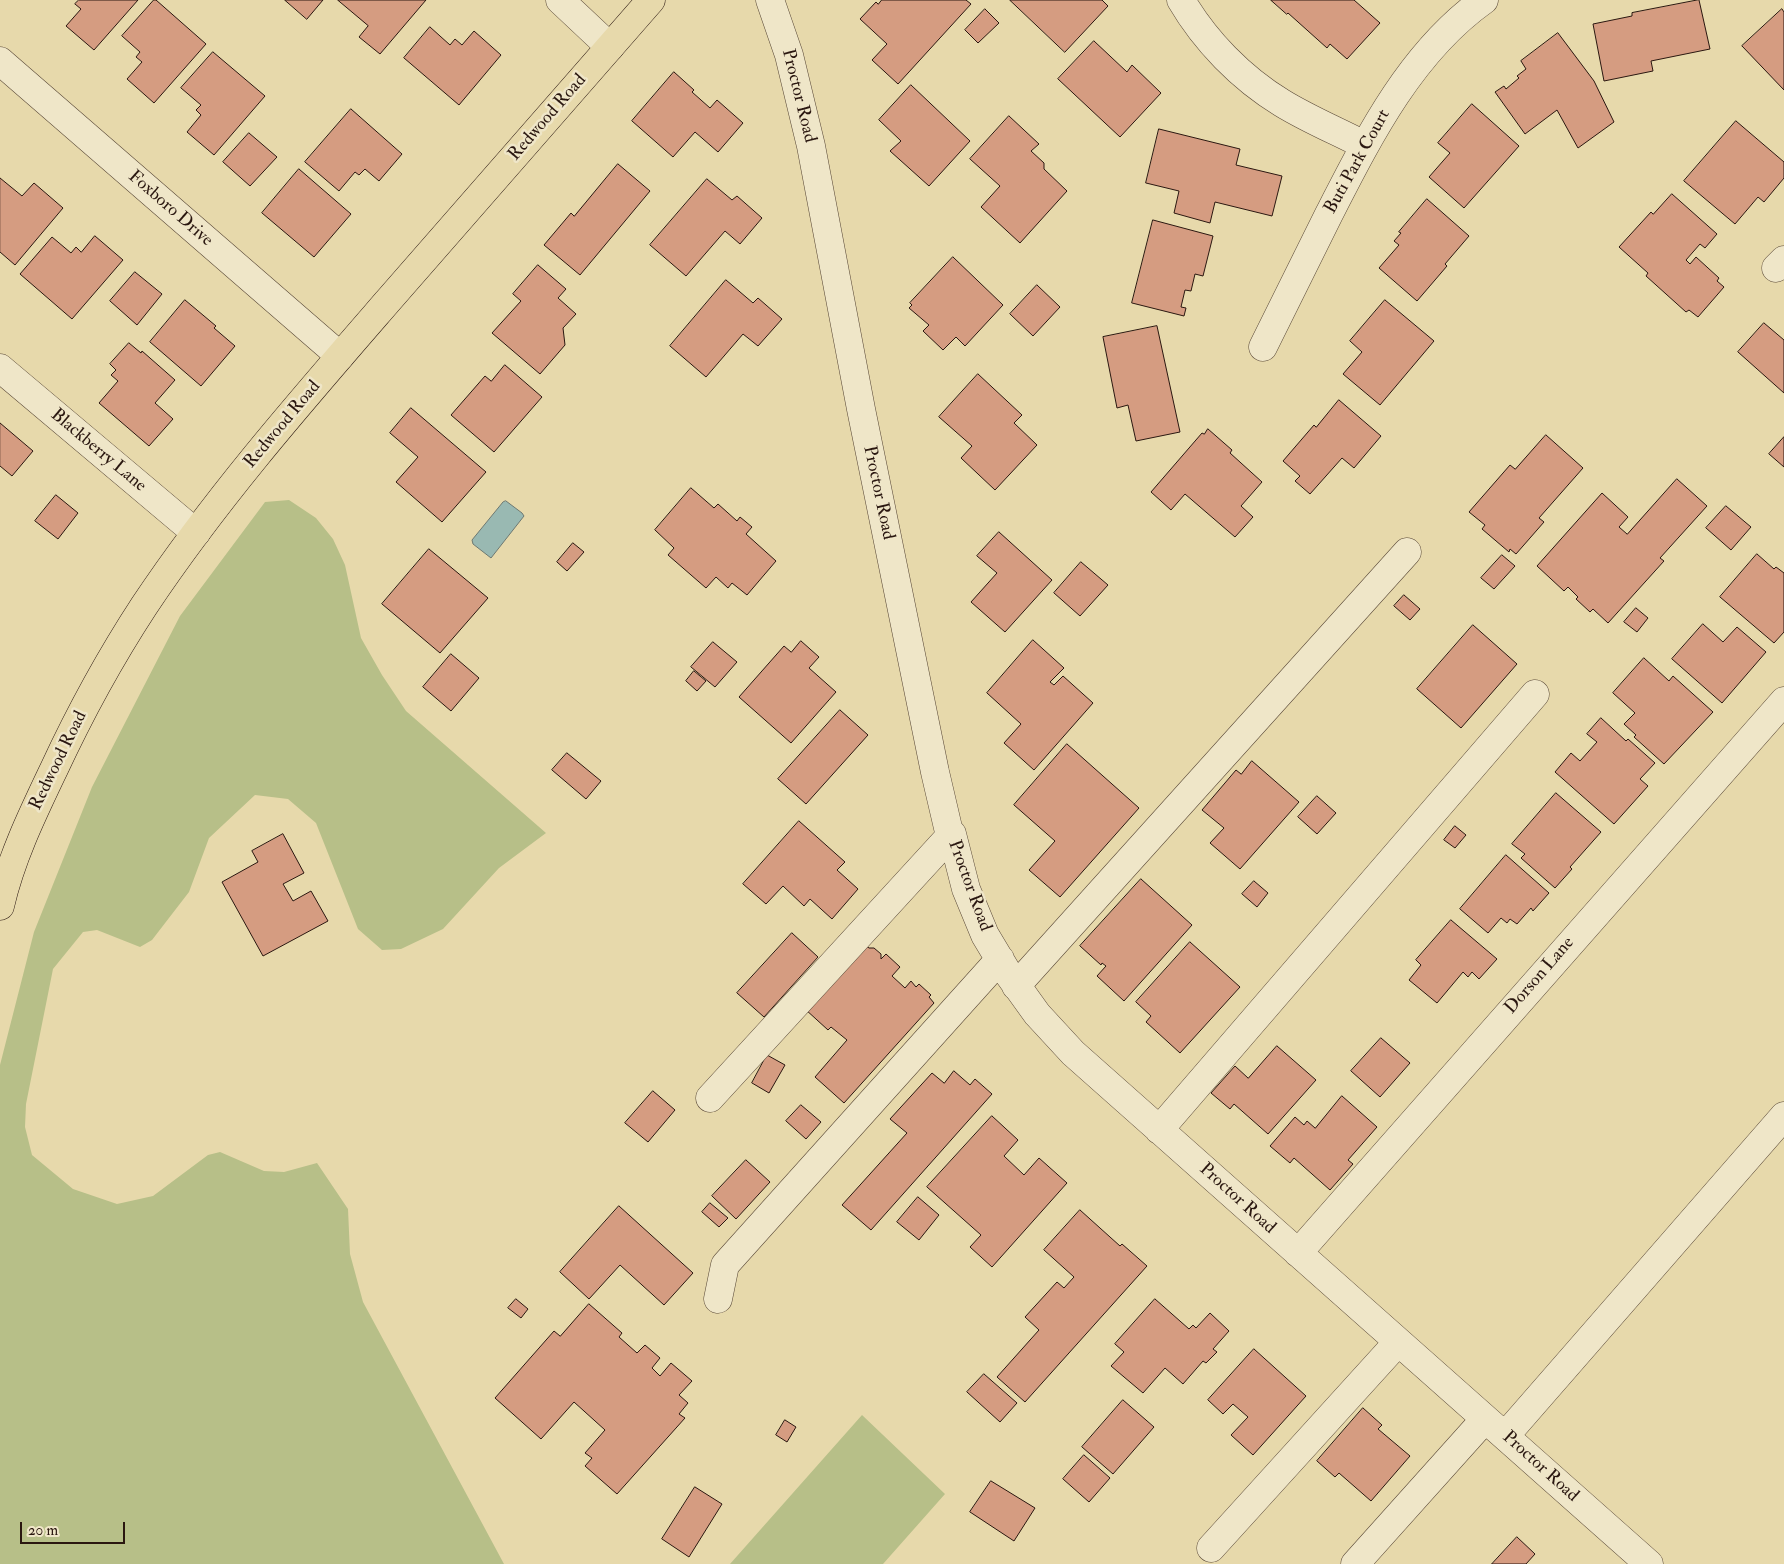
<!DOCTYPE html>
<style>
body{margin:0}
#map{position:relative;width:1784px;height:1564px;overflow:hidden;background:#e7d9ab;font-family:"IM FELL Double Pica",serif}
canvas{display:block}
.scale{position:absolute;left:20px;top:1522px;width:105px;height:22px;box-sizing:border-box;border:2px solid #2a1710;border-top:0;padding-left:6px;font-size:15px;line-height:18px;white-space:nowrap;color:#2a1710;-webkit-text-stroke:4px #efe6c8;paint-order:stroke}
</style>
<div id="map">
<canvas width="1784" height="1564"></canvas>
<div class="scale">20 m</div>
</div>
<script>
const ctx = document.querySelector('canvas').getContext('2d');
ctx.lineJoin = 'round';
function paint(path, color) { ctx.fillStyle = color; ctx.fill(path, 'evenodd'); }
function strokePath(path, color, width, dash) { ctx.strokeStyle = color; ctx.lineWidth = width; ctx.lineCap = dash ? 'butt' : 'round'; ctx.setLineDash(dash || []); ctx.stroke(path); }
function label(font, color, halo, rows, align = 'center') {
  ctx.font = font + ' "IM FELL Double Pica",serif'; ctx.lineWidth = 5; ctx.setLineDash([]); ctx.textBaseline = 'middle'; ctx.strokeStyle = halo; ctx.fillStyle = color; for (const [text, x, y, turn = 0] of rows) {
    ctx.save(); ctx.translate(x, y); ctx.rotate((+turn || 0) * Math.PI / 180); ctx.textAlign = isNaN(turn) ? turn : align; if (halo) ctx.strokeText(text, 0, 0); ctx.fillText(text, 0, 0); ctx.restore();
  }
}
const green = new Path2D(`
 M289,500l27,18 17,21 12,26 16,73 21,37 24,36 140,122 -47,35 -56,61 -42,20 -19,1 -24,-21 -42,-106 -28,-24 -33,-4 -46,43 -20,54 -37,48 -12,7 -43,-17 -14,2 -30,37 -27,135 -1,23 7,28 41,34 44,15 36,-8 55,-41 12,-3 44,19 20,1 33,-9 31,46 2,45 13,48 141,262h-504v-499l34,-133 58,-145 88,-171 85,-114z
 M862,1415l83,79 -62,70h-153z`);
const water = new Path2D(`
 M506,501l16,12 2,3 -33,42 -18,-14 -1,-4 31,-38z`);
const building = new Path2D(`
 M79,0h59l-44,50 -28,-24 15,-17 -6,-5z
 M154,0h2l50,44 -52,59 -27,-24 15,-17 -6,-5 4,-5 -18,-16z
 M285,0h38l-16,19z
 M338,0h88l-46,54 -21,-17 9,-11z
 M882,0h84l5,4 -73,80 -26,-24 15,-16 -27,-25 16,-17 2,2z
 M1010,0h92l6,6 -43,46z
 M1271,0h83l26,23 -33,36 -17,-15 -3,4 -39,-35 -1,1z
 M1699,0l11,49 -59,12 2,10 -49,10 -11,-57 39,-8v-3z
 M985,9l14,14 -21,20 -13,-13z
 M1782,9l2,3v78l-42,-44z
 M430,27l20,18 5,-6 7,6 12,-14 27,24 -42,50 -55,-47z
 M1558,33l36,48 20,41 -36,26 -21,-38 -32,24 -30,-42 9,-6 2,3 13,-11 -2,-2 9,-7 -5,-8z
 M1094,41l33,31 5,-7 29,28 -41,44 -62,-58z
 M213,52l52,44 -51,59 -27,-23 14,-17 -5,-5 5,-5 -20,-17z
 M674,72l20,18 -2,2 18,16 7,-8 26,23 -25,29 -23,-20 -22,25 -41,-36z
 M911,85l59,56 -41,45 -39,-35 11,-10 -22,-21z
 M1472,104l47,42 -55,62 -35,-31 21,-24 -12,-10z
 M351,109l51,45 -23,27 -14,-12 -6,6 -4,-3 -16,19 -34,-29z
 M1009,116l30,28 -8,7 13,12v6l23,22 -47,52 -39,-36 19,-21 -30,-27z
 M1736,121l48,41v16l-20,24 -6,-5 -23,27 -51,-43z
 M1159,129l81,20 -4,16 46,11 -10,40 -57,-14 -5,21 -36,-10 5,-22 -33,-8z
 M249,133l28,24 -27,29 -27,-24z
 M618,164l32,27 -70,84 -36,-30 27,-32 3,3z
 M299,169l52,45 -37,43 -52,-44z
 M0,178l22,18 12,-13 29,25 -48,57 -15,-13z
 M707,179l25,21 5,-4 25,22 -22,26 -15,-13 -39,45 -36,-31z
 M1672,194l45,40 -12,14 -5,-4 -14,16 4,4 6,-7 23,21 -2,3 7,6 -26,30 -9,-7 -3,2 -40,-36 2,-3 -29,-26 32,-35 2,2z
 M1427,199l42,37 -24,28 2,2 -30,35 -38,-33 20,-23 -5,-4 7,-8 -2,-1z
 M1153,220l60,16 -10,40 -8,-2 -4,17 -6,-1 -4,17 5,1 -2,8 -52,-13z
 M95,236l28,24 -51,59 -52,-45 32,-37 19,16 5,-6 5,5z
 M953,257l50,48 -38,41 -9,-9 -13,13 -20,-19 6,-6 -20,-17 3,-3 -2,-2z
 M538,265l28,24 -8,9 18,16 -13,14 2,17 -25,29 -48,-41 29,-32 -8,-7z
 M135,272l27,22 -25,31 -27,-24z
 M726,280l27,23 5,-5 24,21 -24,27 -15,-12 -37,43 -36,-31z
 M1037,285l23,22 -27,29 -23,-22z
 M185,300l31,26 -2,2 21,18 -34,40 -51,-44z
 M1385,300l49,41 -54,64 -37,-31 19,-22 -12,-11z
 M1764,323l20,17v53l-46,-41z
 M1157,326l23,106 -44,9 -8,-36 -11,3 -14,-71z
 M129,343l12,10 1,-2 33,29 -20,23 18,16 -24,27 -50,-43 19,-22 -7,-6 5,-5 -6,-6z
 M505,365l37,32 -48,55 -43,-37 34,-39 6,5z
 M978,374l44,41 -8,8 23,22 -42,45 -34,-32 11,-12 -33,-29z
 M1339,400l42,36 -27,32 -12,-10 -32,36 -15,-13 5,-5 -17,-15 31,-36 2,2z
 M411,408l75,64 -44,50 -46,-40 22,-25 -28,-24z
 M0,423l33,28 -21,25 -12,-10z
 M1208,429l24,21 -2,3 32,29 -21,24 12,11 -18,20 -50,-43 -14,16 -20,-18 51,-59 2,1z
 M1546,435l37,33 -44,50 5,4 -28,32 -6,-5 -1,3 -27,-23 3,-4 -16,-13 41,-47 5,4z
 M1784,437v30l-15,-13z
 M1677,479l30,27 -47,52 4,3 -56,62 -15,-14 -3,3 -14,-13 2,-2 -10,-10 -4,4 -27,-25 65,-73 26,24 -9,10 8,7z
 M691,488l23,20 4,-4 19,17 3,-4 12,10 -6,7 30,27 -29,34 -15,-12 -4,5 -12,-11 -10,11 -38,-33 6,-7 -19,-18z
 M56,495l22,18 -20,26 -23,-18z
 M1726,506l25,21 -20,23 -25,-22z
 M999,532l53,48 -47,52 -34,-30 26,-29 -20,-17z
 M573,543l11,9 -17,19 -10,-9z
 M429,549l59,49 -48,55 -58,-49z
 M1757,554l17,15 2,-2 8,6v59l-10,11 -54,-46z
 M1502,555l13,11 -21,23 -13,-11z
 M1081,562l27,23 -28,31 -26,-23z
 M1404,595l16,14 -10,11 -16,-14z
 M1636,608l12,10 -11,14 -13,-10z
 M1703,624l20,18 14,-15 29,25 -44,51 -50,-44z
 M1473,625l44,39 -56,64 -44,-39z
 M1033,640l31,28 -14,14 4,3 9,-9 30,27 -59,67 -30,-27 17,-19 -34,-31z
 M801,641l18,16 -10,11 27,24 -45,51 -52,-46 45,-51 7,6z
 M713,642l24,20 -22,25 -24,-20z
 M451,654l28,24 -28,33 -28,-24z
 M1644,658l25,23 4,-5 40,36 -49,52 -30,-27 2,-2 -12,-11 11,-11 -22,-20z
 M694,671l12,10 -9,10 -11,-10z
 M840,710l28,25 -62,69 -28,-25z
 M1601,718l25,23 2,-2 27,24 -15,16 8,7 -34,38 -59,-52 16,-19 9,8 17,-19 -10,-8z
 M1067,744l72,64 -79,89 -31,-27 26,-29 -41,-36z
 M567,753l34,28 -15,18 -34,-29z
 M1252,761l47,41 -59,67 -30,-26 14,-15 -22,-18 34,-40 5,4z
 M1556,793l45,39 -31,35 2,2 -17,19 -34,-30 4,-4 -13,-10z
 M1317,796l19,17 -19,21 -19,-17z
 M799,821l46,41 -8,8 21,19 -26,30 -22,-20 -6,7 -21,-20 -17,18 -23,-20z
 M1455,826l11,9 -11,13 -11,-8z
 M283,834l21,39 -21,11 10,17 18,-10 17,30 -65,35 -41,-74 36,-20 -6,-11z
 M1506,855l43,38 -16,18 -2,-3 -14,16 -7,-5 -3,4 -6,-5 -13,15 -28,-24z
 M1141,879l51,46 -68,76 -27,-25 9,-10 -4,-3 -1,2 -21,-19z
 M1254,881l14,12 -11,14 -15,-13z
 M1451,920l46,39 -18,20 -7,-7 -4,5 -5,-5 -26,31 -28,-23 12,-15 -5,-5z
 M792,933l26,24 -54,60 -27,-24z
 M1190,942l50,45 -60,66 -34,-31 5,-6 -15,-14z
 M864,944l5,4h5l7,6v5l5,-5 14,13 -8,9 13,12 6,-7 5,6 3,-3 12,11 -2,2 5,6 -90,100 -29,-26 32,-37 -16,-13 -3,3 -23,-21z
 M1381,1038l29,25 -30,34 -29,-26z
 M1277,1046l39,34 -48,54 -34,-30 -4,5 -19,-16 24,-27 13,12z
 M767,1055l18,10 -16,28 -17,-10z
 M954,1071l16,14 5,-6 17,15 -121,136 -29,-25 65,-72 -17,-14 42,-46 12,10z
 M653,1091l22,19 -27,32 -23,-19z
 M1342,1096l35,31 -29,33 5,4 -23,26 -36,-32 -4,5 -20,-17 25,-29 9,8 3,-4 8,7z
 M801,1105l20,17 -15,17 -20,-18z
 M992,1116l26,24 -14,16 20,19 15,-17 28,25 -75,84 -22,-20 11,-12 -54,-48z
 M746,1160l24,22 -34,37 -24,-23z
 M918,1197l21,18 -20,25 -22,-18z
 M710,1203l18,15 -9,9 -17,-15z
 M619,1206l74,67 -29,32 -44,-40 -31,34 -29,-27z
 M1080,1210l40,36 2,-2 25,22 -122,136 -28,-25 42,-47 -14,-13 32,-35 7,6 10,-11 -30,-27z
 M516,1299l12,10 -7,9 -13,-10z
 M1155,1299l34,30 4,-4 3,3 14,-15 19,18 -16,18 4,3 -11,11 -3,-2 -20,23 -18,-16 -22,25 -32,-27 13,-14 -9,-8z
 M589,1304l33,29 -3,4 18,16 8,-8 15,13 -8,10 8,8 11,-13 21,18 -13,14 9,8 -9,11 6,4 -68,76 -32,-28 7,-8 -7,-5 20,-23 -31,-28 -33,37 -46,-41 59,-67 6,5z
 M1254,1349l52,47 -53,59 -22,-20 17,-18 -15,-13 -10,10 -15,-14z
 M984,1374l33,29 -17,19 -33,-30z
 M1123,1400l31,27 -41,47 -31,-27z
 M1363,1408l19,17 -4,4 32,27 -39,45 -32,-28 -4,4 -18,-16z
 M785,1420l11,7 -9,15 -11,-7z
 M1084,1455l26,23 -21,24 -26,-23z
 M991,1481l44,27 -21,33 -44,-29z
 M695,1487l27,17 -33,53 -27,-18z
 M1517,1537l18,17 -9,10h-34z`);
const minor = new Path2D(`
 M560,0l50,47
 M770,0l19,55 22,91 50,263 74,363 14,60 3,2 14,55 19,46 24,40 28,39 36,39 576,511
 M1181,0c24,41 60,78 101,103 26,16 55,28 82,42
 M0,61l340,295
 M1776,268l8,-8
 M1263,347c22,-44 44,-89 66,-133 40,-78 82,-162 155,-214
 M0,368l196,165
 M1016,986l391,-434
 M710,1098l242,-264
 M1159,1130l376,-436
 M1298,1253l486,-552
 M718,1299l7,-34 275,-306
 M1505,1436l279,-320
 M1211,1548l187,-206
 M1355,1564l130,-145`);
const major = new Path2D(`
 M0,906c11,-48 33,-93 54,-137 26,-56 56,-111 90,-163 72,-108 158,-206 243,-304 88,-101 176,-202 264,-302`);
const streetNames = [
 ["Proctor Road",798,96,76],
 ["Redwood Road",548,118,-49],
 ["Buti Park Court",1358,162,-61],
 ["Foxboro Drive",170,209,41],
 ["Redwood Road",283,425,-50],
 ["Blackberry Lane",98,451,40],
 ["Proctor Road",878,493,78],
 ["Redwood Road",59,761,-64],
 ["Proctor Road",969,886,70],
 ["Dorson Lane",1540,976,-49],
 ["Proctor Road",1237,1199,42],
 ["Proctor Road",1540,1467,42]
];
paint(green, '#b7bf88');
paint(water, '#99b9b2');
strokePath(water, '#6d7871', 1);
paint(building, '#d59c81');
strokePath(building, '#2a1710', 1);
strokePath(minor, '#594837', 29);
strokePath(major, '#2a1710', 29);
strokePath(minor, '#efe6c8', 28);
strokePath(major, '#e7d9ab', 28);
label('18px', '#2a1710', '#efe6c8', streetNames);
</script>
